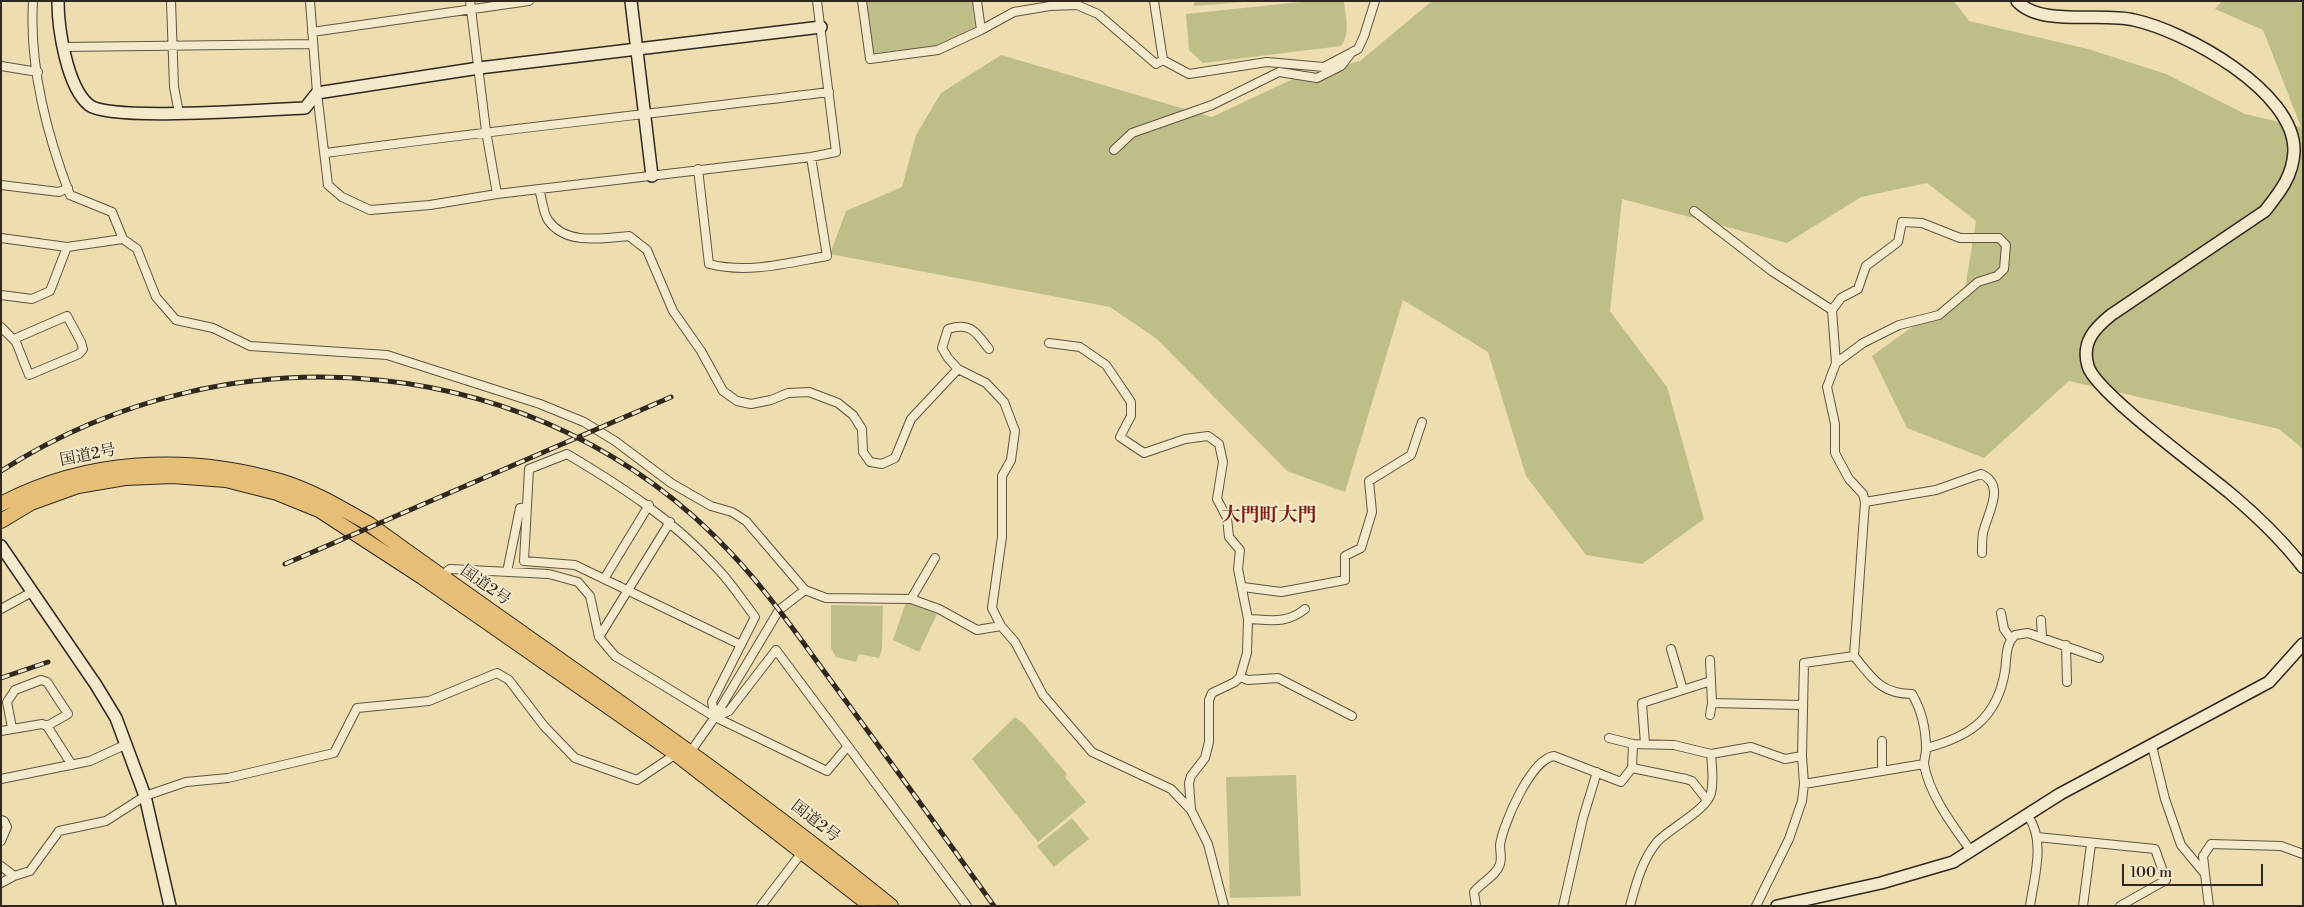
<!DOCTYPE html>
<meta charset="utf-8">
<style>
body{margin:0}
#map{position:relative;width:2304px;height:907px;overflow:hidden;background:#edddaf;font-family:"Libre Bodoni",serif}
canvas{display:block}
.frame{position:absolute;inset:0;border:2px solid #31281d;pointer-events:none}
.scale{position:absolute;left:2122px;top:864px;width:141px;height:22px;box-sizing:border-box;border:2px solid #31281d;border-top:0;padding-left:6px;font-size:15px;line-height:18px;white-space:nowrap;color:#31281d;-webkit-text-stroke:4px #f3e9cb;paint-order:stroke}
</style>
<div id="map">
<canvas width="2304" height="907"></canvas>
<div class="frame"></div>
<div class="scale">100 m</div>
</div>
<script>
const ctx = document.querySelector('canvas').getContext('2d');
ctx.lineJoin = 'round';
function paint(path, color) { ctx.fillStyle = color; ctx.fill(path, 'evenodd'); }
function strokePath(path, color, width, dash) { ctx.strokeStyle = color; ctx.lineWidth = width; ctx.lineCap = dash ? 'butt' : 'round'; ctx.setLineDash(dash || []); ctx.stroke(path); }
function label(font, color, halo, rows, align = 'center') {
  ctx.font = font + ' "Libre Bodoni","Noto Serif JP",serif'; ctx.lineWidth = 4; ctx.setLineDash([]); ctx.textBaseline = 'middle'; ctx.strokeStyle = halo; ctx.fillStyle = color; for (const [text, x, y, turn = 0] of rows) {
    ctx.save(); ctx.translate(x, y); ctx.rotate((+turn || 0) * Math.PI / 180); ctx.textAlign = isNaN(turn) ? turn : align; if (halo) ctx.strokeText(text, 0, 0); ctx.fillText(text, 0, 0); ctx.restore();
  }
}
const green = new Path2D(`
 M867,1h105l3,26 -40,19 -61,7z
 M1194,1h61l-61,5z
 M1310,1h34c1,14 7,33 -3,45l-138,17 -14,-13 -3,-36z
 M1432,1h522l15,20 119,28 78,25 79,40 56,13 -38,-97 -48,-21 7,-8h81v448l-24,-20 -210,-48 -85,77 -77,-30 -35,-72 93,-67 11,-68 -49,-38 -66,14 -74,46 -165,-44 -12,112 57,76 37,132 -62,45 -56,-9 -60,-79 -38,-124 -85,-52 -58,192 -58,-21 -130,-132 -47,-32 -280,-53 16,-43 56,-24 14,-52 25,-42 60,-38 211,62 81,-38 67,-18z
 M906,602l31,12 -18,38 -26,-12z
 M831,605l52,1 -1,43 -3,9 -20,-4 -3,8 -20,-5 -5,-9z
 M1015,717l9,7 43,50 -2,3 21,25 -48,40 -66,-83z
 M1296,775l5,121 -71,2 -4,-121z
 M1072,818l17,21 -35,28 -17,-21z`);
const street = new Path2D(`
 M171,1l3,86 5,26
 M310,1l7,92 11,92 14,12 28,13 60,-5 67,-11 314,-37 25,-5 -19,-151
 M470,1l16,130 11,63
 M862,1l8,58 68,-9 43,-20 -4,-29
 M981,30l33,-18 36,-6 27,-1 21,9 58,50 7,-4 -9,-59
 M312,32l217,-31
 M63,47l250,-3
 M1163,60l26,14 78,-12 57,5 34,-18 6,-13 11,-35
 M1,66l37,6
 M1114,150l18,-17 80,-28 67,-33 38,6 24,-12 11,-14
 M326,153c167,-23 335,-40 503,-61
 M698,169l11,95c39,10 78,-1 118,-8l-16,-99
 M1,185l58,7 9,-4
 M539,189c3,9 4,24 9,31 18,26 55,18 81,16l18,14 26,61 28,40 22,40 14,10 14,3 20,-4 17,-7 21,-1 29,11 15,12 9,14 1,23 7,10 12,2 13,-6 16,-39 47,-50
 M1694,211l79,61 59,38 4,53 -9,24 8,37v29l14,26 14,15 2,8 -11,154c18,22 27,38 58,38 10,17 14,35 14,55 0,5 -2,10 -2,15 5,31 30,63 47,87
 M1,238l66,9
 M123,239l14,10 19,48 20,23 37,8 37,18 137,9 153,49 44,18 31,19 56,42 40,23 21,6 14,9 59,69 21,8 85,1 28,10 38,21 24,-4 14,16 28,53 49,57 79,37 20,21 17,34 16,62
 M1,295l31,4 18,-8 17,-44 56,-8 -11,-27 -42,-17c-23,-60 -41,-129 -37,-194
 M1832,310l9,-12 17,-9 8,-23 32,-24 4,-20 20,1 38,15h39l7,7 -2,24 -7,7 -19,6 -39,33 -40,10 -36,18 -27,20
 M1,327l15,15 13,33 50,-21 4,-5 -2,-7 -14,-26 -53,23
 M1049,343l31,4 26,18 25,37v14l-11,21 24,16 41,-14 23,-3 11,8 4,18 -6,37 10,19 2,19 11,13 -2,19 10,50 -1,34 -7,24 -5,5 -23,11 -3,7v42l-4,16 -14,18 -2,7 2,27
 M989,349c-13,-17 -18,-27 -41,-20l-6,19 6,10 10,11 28,14 18,19 11,29 -4,29 -9,16v61l-10,71 9,18
 M1865,502l71,-12 45,-16c26,11 6,40 2,59 -1,6 -1,13 -1,20
 M507,572l13,-64 7,-1
 M441,576l9,-7 99,5 29,8 12,14 9,41 16,19 100,61 112,54 21,-25
 M604,579l45,-74
 M1243,587l38,5 64,-12v-24l16,-8 11,-36 -3,-31 42,-26 11,-33
 M911,599l24,-41
 M1,609l31,-17
 M2001,613l3,16 7,10
 M1248,619c23,1 39,5 57,-10
 M2041,620l1,17
 M599,637l71,-115
 M741,645l-166,-80 -51,-4 5,-92 38,-15c54,32 105,65 148,112 15,15 27,34 40,51l-43,85 3,15 14,-6 47,-61 191,256
 M2066,645l1,37
 M1671,649l12,41
 M1240,677l8,3 30,-2 74,38
 M1712,703l90,2
 M1710,715l2,-12 -2,-43
 M12,728l-5,-26 8,-12 26,-10 6,2 21,32 -21,12
 M1,731l41,-7 5,2 25,39
 M1609,738l24,6 41,1 37,9
 M1882,741v30
 M1645,744l-3,-41 69,-22
 M2152,746l13,53 16,46 24,29 4,32
 M1926,748c43,-11 71,-29 79,-77 2,-14 0,-26 10,-36l13,-2 71,25
 M691,751l24,-34 64,-107 26,-20
 M1632,768l1,-24
 M1,779l89,-18 37,-17
 M1804,784l120,-20
 M2028,816c18,25 6,62 2,90
 M1,820l3,1 3,6 -6,14
 M2037,837l118,12 11,31 -46,26
 M1,866l13,10 16,-5 29,-40 47,-10 39,-25 41,-14 42,-4 106,-25 23,-45 72,-7 68,-28 12,7 35,46 31,32 62,22 39,-26
 M2205,874l-2,-18 8,-12 70,2 22,8
 M1,883l13,-7
 M761,906l42,-55
 M1476,906l-2,-14c7,-9 23,-17 26,-28 2,-6 0,-13 0,-19 3,-21 31,-86 54,-89l67,26 11,-14 54,11 6,2 15,19
 M1563,906l20,-88 14,-46
 M1630,906c6,-22 12,-46 27,-64 13,-14 50,-32 54,-49 3,-13 1,-27 0,-39l40,-7 34,12 17,-3
 M1756,906l33,-67 13,-38 2,-17 -2,-28 2,-93 50,-7
 M2083,906l8,-62`);
const secondary = new Path2D(`
 M58,1c0,28 9,86 31,104 21,17 181,4 216,3l12,-15 162,-25 342,-41
 M631,1l21,175
 M2017,1c23,26 84,11 117,19 51,11 161,71 160,131 -1,25 -14,41 -29,60l-154,104c-16,13 -30,27 -23,51 7,26 116,105 143,128 26,22 51,46 72,73
 M1,546l95,139 20,33 29,78 25,110
 M1777,906l104,-23 72,-21 107,-68 209,-112 34,-38`);
const highway = new Path2D(`
 M1,504c85,-45 186,-50 279,-23 31,9 61,27 89,43 175,127 354,245 522,382
 M1,521l30,-18 47,-17 47,-8 48,-2 53,4 51,13 42,17 103,67 254,177 195,152`);
const rail = new Path2D(`
 M1,471c230,-148 540,-121 729,81 40,42 73,91 107,137 53,72 105,144 157,217
 M285,564l386,-167
 M1,678l47,-16`);
const streetNames = [
 ["国道2号",88,456,-11],
 ["国道2号",485,586,35],
 ["国道2号",815,822,38]
];
const quarterNames = [
 ["大門町大門",1269,516]
];
paint(green, '#bebf87');
strokePath(street, '#605542', 10);
strokePath(secondary, '#31281d', 14);
strokePath(highway, '#31281d', 16);
strokePath(street, '#f3e9cb', 8);
strokePath(secondary, '#f3e9cb', 11);
strokePath(highway, '#e6be78', 14);
strokePath(rail, '#31281d', 5);
strokePath(rail, '#f3e9cb', 3, [9]);
label('16px', '#31281d', '#f3e9cb', streetNames);
label('bold 19px', '#7a1f14', '#f3e9cb', quarterNames);
</script>
